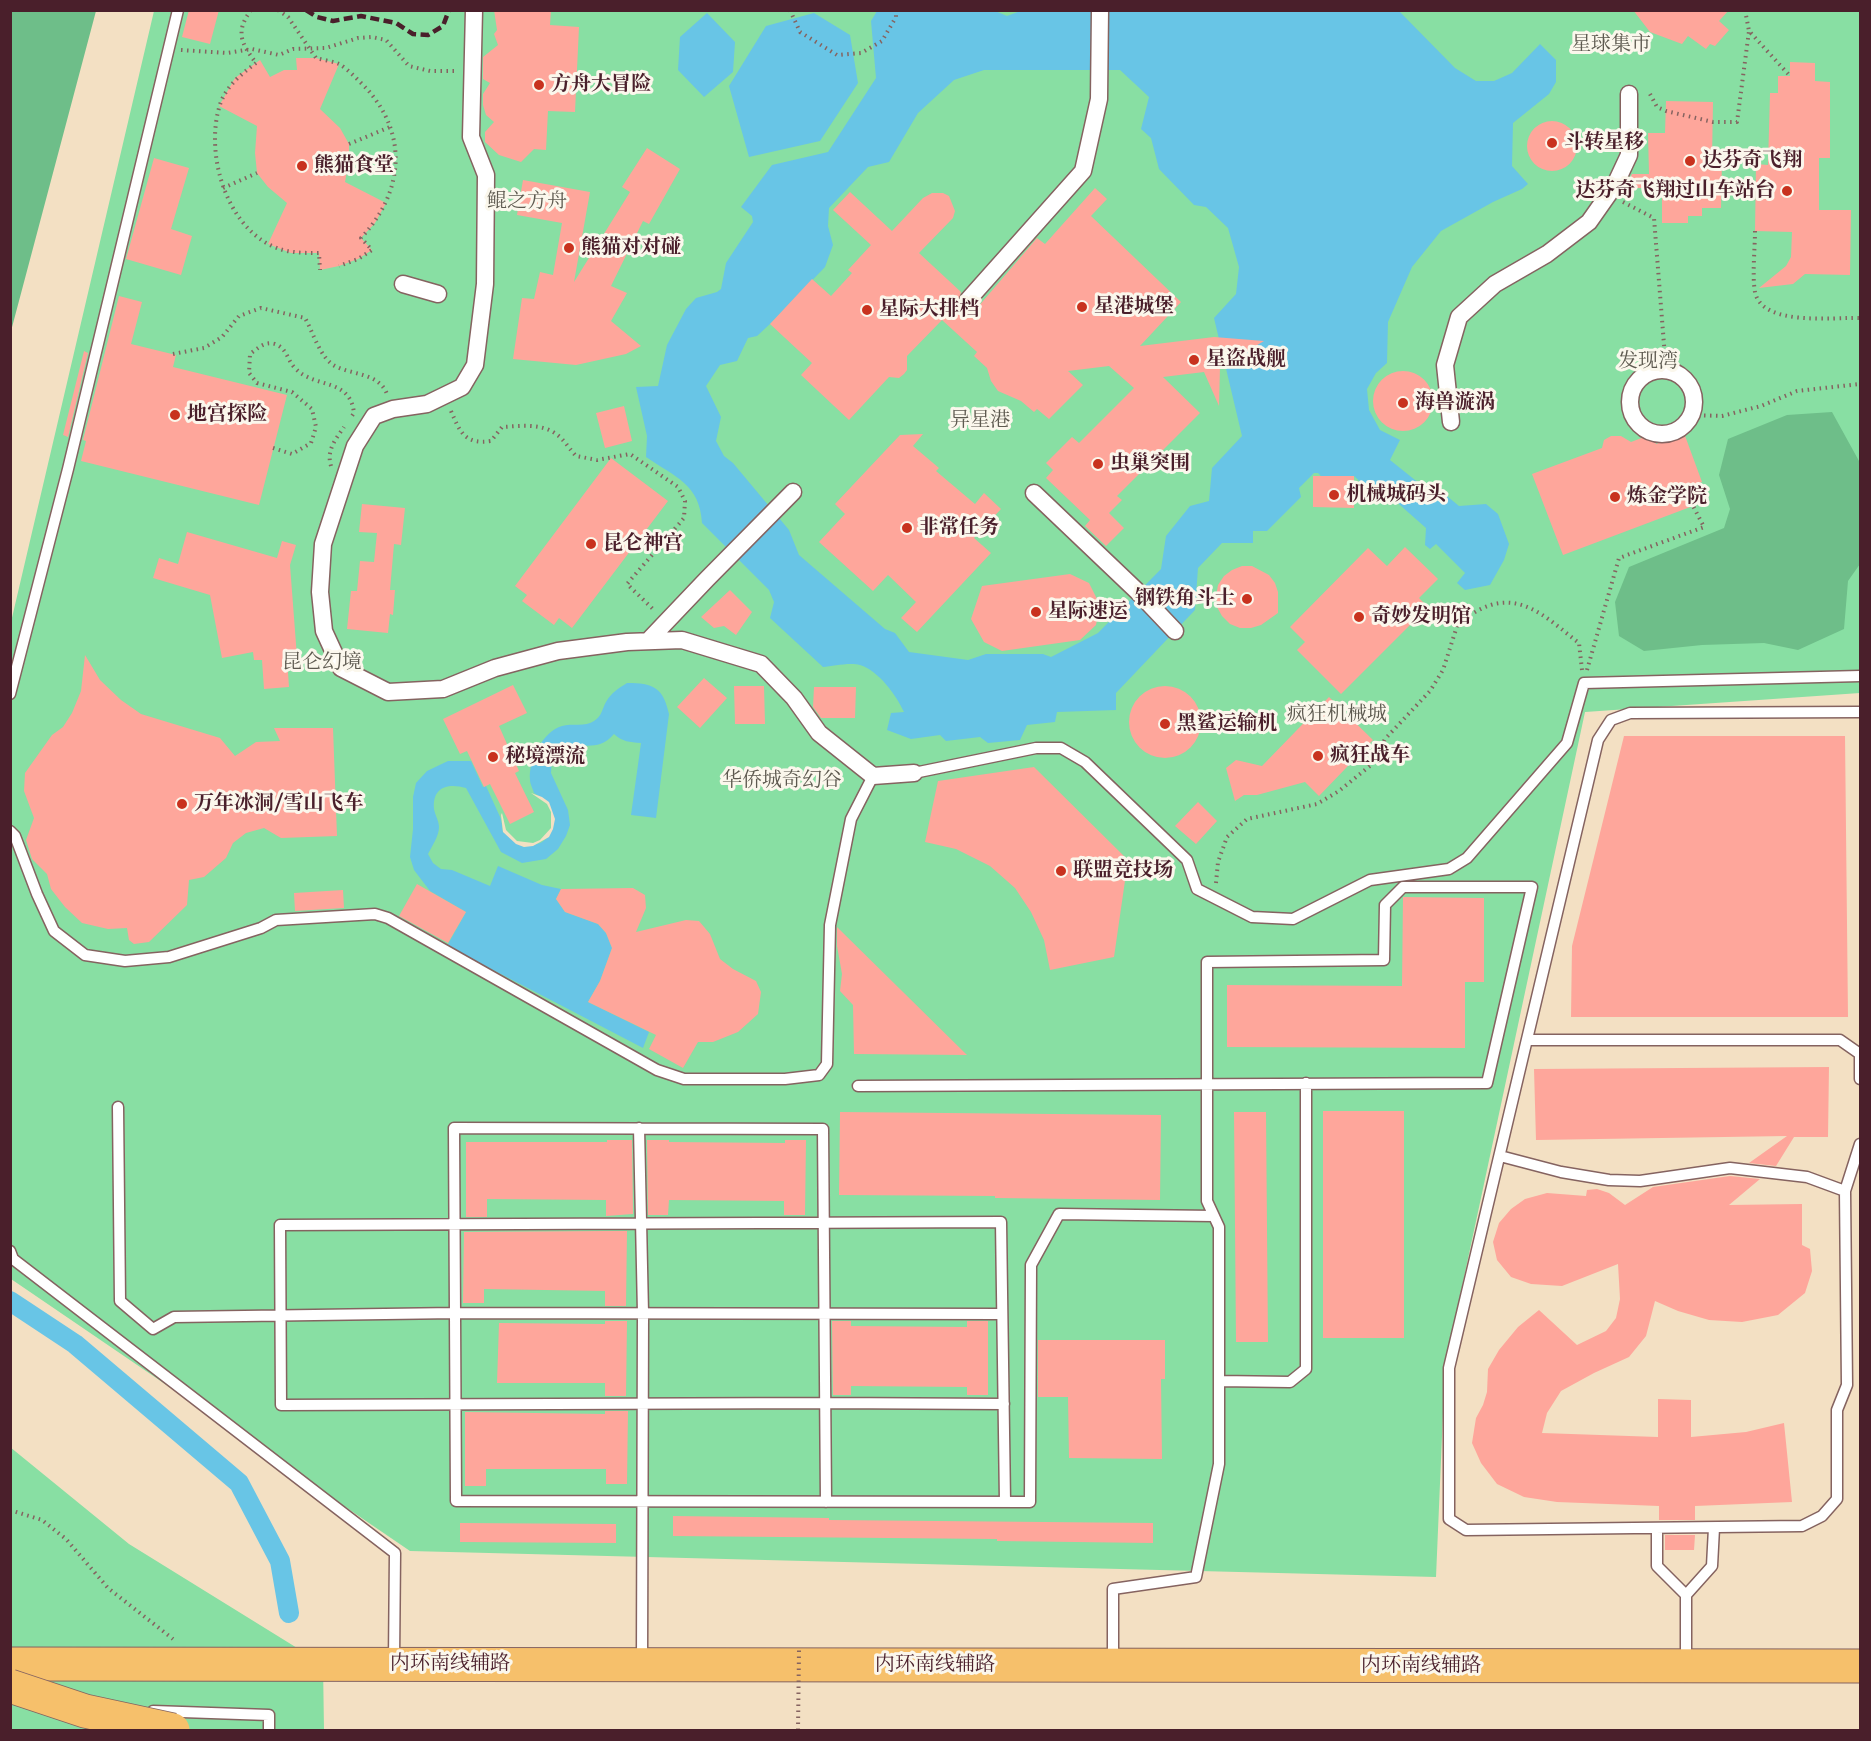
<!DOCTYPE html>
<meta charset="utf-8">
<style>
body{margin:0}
#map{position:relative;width:1871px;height:1741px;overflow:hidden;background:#f3e0c3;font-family:"Gentium Book Plus",serif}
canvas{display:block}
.frame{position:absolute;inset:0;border:12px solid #4a1f2b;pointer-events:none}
</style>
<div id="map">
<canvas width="1871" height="1741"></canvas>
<div class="frame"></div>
</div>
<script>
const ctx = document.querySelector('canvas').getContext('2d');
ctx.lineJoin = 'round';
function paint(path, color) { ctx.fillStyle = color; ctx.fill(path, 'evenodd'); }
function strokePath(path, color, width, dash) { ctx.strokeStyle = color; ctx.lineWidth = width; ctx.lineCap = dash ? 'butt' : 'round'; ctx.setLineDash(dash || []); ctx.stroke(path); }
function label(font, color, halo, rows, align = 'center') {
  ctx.font = font + ' "Gentium Book Plus","Noto Serif SC",serif'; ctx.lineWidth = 6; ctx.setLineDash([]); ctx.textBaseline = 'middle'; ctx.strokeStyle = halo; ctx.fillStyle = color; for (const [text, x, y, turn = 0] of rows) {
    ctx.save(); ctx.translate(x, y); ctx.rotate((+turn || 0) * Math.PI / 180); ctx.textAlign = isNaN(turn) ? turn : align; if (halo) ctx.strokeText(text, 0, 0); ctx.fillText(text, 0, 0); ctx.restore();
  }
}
const green = new Path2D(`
 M154,11h1706v682l-275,19 -140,654 -9,211 -1026,-26 -399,-272v-657z
 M10,1447l119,97 194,120 1,66h-313z`);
const forest = new Path2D(`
 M11,10l85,1 -85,320 -1,-320z
 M1832,412l27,49 1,9v94l-12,17 -4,48 -46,21 -34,-7 -62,2 -58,6 -25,-15 -4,-34 14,-35 95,-39 6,-19 -11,-34 9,-36 59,-24z`);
const water = new Path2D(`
 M993,10l14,6 16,-6 376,1 56,57 21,13h18l18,-8 28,-29 16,16v22l-7,12 -36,29 -1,43 16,18 -6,5 -29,13 -52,29 -29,36 -24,55 -1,41 -11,10 -9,16 2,21 11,20 20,10 -10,20 30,24 16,3 23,19 27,-2 12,10 11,30 -5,16 -14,25 -25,5 -8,-7 8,-10 -29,-29 -6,5 -5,-4 1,-17 -34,-30 -7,6 -31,-28h-33l-3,-3h-4l-15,15 2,9 -34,34h-14v12h-31l-24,25 -3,42 -79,83v17l-59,2 -2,10 -28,3 -7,15 -32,3 -8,-6 -34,4 -6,-6 -29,4 -24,-9 4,-17 13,-1c-8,-17 -25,-41 -44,-47 -10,-3 -27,1 -37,2l-53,-49 4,-16 -5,-12 -67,-67c-2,-39 -27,-46 -56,-66l1,-21 -11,-49 22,-1 9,-41 19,-36 10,-11 21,-6 4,-3 5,-26 27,-41 -1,-6 -11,-9 31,-42 56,-13 48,-74 -5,-57 6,-10zM984,70h136l29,27 -8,32 10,9 8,31 35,36 12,2 22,21 11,39 -3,27 -22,24 28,118 -30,32 -3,33 -19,5 -24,30 -5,33 -63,64 -47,24 -8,-3h-57l-18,6 -59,-8 -14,-19 -10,-4 -86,-74 -10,-25 -56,-67 -9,-7 -8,-15 5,-24 -15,-31 14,-21 17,-4 11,-23 9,-2 13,-12 55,-57 8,-22 -5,-19 1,-18 39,-41 21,-5 29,-49 36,-33z
 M707,13l28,29 -2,30 -29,25 -26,-27 2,-33z
 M814,13l36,22 8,48 -38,58 -71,16 -20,-71 37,-60z
 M627,683c26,0 36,4 42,31l-13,104 -25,-3 10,-72c-12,-1 -18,-1 -27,-9 -17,20 -32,6 -51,15 -4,2 -8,7 -11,10l-1,14 17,37 2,15 -4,11 -8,13 -12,10 -24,4 -21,-11 -35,-64c-17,-5 -34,-2 -32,21 1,6 5,12 5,18 0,9 -7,19 -11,27l5,9 8,6 11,1 38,16 8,-20 44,19 19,4 -5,10 9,13 33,12 8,9 6,15 -12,33 -12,21 61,30 -6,16 -196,-102 19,-34 -36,-21 -16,-21 -4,-13 3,-28v-32l3,-14 11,-12 21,-10h23l12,26 3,-1 15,33 2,13 21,15c5,-2 14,-2 18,-5 21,-14 11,-40 -8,-49 -1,-4 -4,-9 -4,-13 -2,-19 13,-49 32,-54 9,-3 24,1 32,-5 8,-5 8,-12 12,-19 5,-9 13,-14 21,-19z`);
const pier = new Path2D(`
 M531,793l11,4 7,5 6,17 -2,10 -4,8 -16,9 -9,1 -8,-3 -13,-12 -2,-17 1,-2 4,17 11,11 16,2 7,-3 11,-12v-16l-4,-8z`);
const canal = new Path2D(`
 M10,1301l65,43 164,139 41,78 9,52`);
const building = new Path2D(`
 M189,10h30l-9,34 -28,-7z
 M494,10h57l-1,15 29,2 -4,85 -27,-1 -2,39 -12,-1 -13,13 -22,-7 -14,-13v-10l9,-10 -8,-7 -3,-10v-11l7,-11 -7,-4v-22l15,-12 -4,-11 3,-4z
 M1633,10h96l-10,11 10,9 -14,16 -5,-2 -4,5 -18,-13 -6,8 -32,-12z
 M296,58h20l23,6 -19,45 20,19 9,16v16l-4,22 41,21 -11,20 -14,15 11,12 -14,9 -19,7 -19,4 -1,-17h-28l-23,-9 19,-41 -19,-16 -11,-14 -2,-20 2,-27 -38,-20 16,-28 25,-18 10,17 14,-7h13z
 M1790,62l25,1v18l15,1v76h-11v52h32l-1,65 -45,-1 -12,10 -34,4 27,-22 5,-9 1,-25 -37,-1 1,-67 12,1 2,-72h8v-17h12z
 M1666,101l47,1 -1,58h10l-1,48h-19v8h-14v7h-26v-28h-19l1,-7h-19l7,-14h17l-1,-41h17z
 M1527 146a25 25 0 1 1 50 0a25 25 0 1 1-50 0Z
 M647,148l33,21 -31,55 -6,-3 -32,65 16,7 -16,28 30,25 -15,8 -50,11 -63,-6 9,-61 12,1 6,-27 13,3 9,-52 -45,-8 6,-35 67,12 -16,90 56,-90 -8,-5z
 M154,158l35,10 -18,61 21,7 -11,39 -55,-16z
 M1095,188l12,11 -16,17 90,86 -41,44 74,-9 50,4 -44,26 -1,39 -15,-34 -41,5 37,36 -83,83 5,4 -13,13 15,15 -18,18 -21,-20 5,-6 -44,-42 7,-8 -7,-7 26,-26 7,6 55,-55 -25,-22 -41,5 15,14 -34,34 -12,-10 -3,3 -13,-11 -23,-10 -7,-10 -4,-13 -13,-12 3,-4 -35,-32 -35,36v14l-3,4 -5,4 -10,-1 -40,43 -48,-45 11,-12 -42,-39 42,-45 19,17 21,-23 -4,-3 23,-25 -38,-35 17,-18 42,39 31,-33 9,-5h11l6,3 6,15 -2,7 -34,35 42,39 -3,11 4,5 4,2 10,-3 1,1 60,-70 8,6z
 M119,296l23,6 -11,42 45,11 -3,12 114,28 -28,110 -178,-44 5,-20 -3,-1z
 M84,351l4,2 -20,84 -5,-2z
 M1373 401a30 30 0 1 1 60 0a30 30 0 1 1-60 0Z
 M624,406l8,35 -27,7 -9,-35z
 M1684,433l18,49 -16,6 7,18 -130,49 -31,-81 70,-26 2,-8 7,-4h10l10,6 21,-8 4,10z
 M923,434l-10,12 26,22 -3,3 39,33 9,-11 17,16 -27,29 17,15 -74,79 -16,-14 15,-16 -28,-27 -15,16 -54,-49 26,-28 -10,-10 65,-69z
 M611,458l57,43 -96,127 -13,-10 -5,7 -32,-24 5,-6 -12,-9z
 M1313,476h41v32l-41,-1z
 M362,504l43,4 -4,37 -7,-1 -4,46h5l-2,25 -3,-1 -2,19 -41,-4 4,-38h6l3,-30 14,1 3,-29 -18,-1z
 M187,532l90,26 5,-17 14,4 -6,20 7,92 -10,1 2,29 -25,2 -2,-29h-8l-1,-8 -31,6 -12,-63 -57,-17 6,-20 19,6z
 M1405,547l33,32 -19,19 9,9 -87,87 -44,-44 8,-8 -15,-15 78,-79 19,18z
 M1242,566h10l17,9 6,8 3,9v21l-17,12 -10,3h-11l-10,-4 -8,-8 -5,-9 -1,-11 2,-11 6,-9 8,-6z
 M1070,574l19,9 11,22 -4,20 -16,15 -78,11 -18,-9 -13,-23 11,-33z
 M730,590l22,22 -16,23 -12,-9 -10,2 -13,-11z
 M85,655l15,25 21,20 20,14 79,24 15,18 21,-14 24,-1 -6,-13h59l4,108 -56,2 -17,-10 -18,5 -13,10 -7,15 -22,19 -15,3 -2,25 -38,37 -15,2 -5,-4 -2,-12 -19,1 -26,-6 -17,-16 -14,-18 -4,-15 -15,-15 -6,-19 8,-22 -10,-27 1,-18 27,-38 11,-8 9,-14 9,-22z
 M704,678l23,20 -27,30 -23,-21z
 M513,685l14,28 -28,13 20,45 -4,2 19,39 -24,12 -20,-40 -6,3 -17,-36 -7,3 -17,-35z
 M734,686h30l1,38h-30z
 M1129 722a36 36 0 1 1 72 0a36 36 0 1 1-72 0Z
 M814,687h42l-1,31h-34l-8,-11z
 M1329,697l44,43 -54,56 -14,-14 -48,13h-13l-9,6 -9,-33 10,-8 26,6z
 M1624,736h221l3,281h-277l1,-71z
 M1034,767l94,93 -14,97 -64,13 -6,-30 -13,-28 -16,-24 -25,-22 -34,-17 -31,-7 13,-61z
 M1198,802l19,19 -21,23 -21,-18z
 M417,884l49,28 -18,31 -49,-27z
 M633,888l12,7 1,13 -10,24 50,-12 13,1 11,13 10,25 13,10 23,12 5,11 -3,22 -20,18 -25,10h-15l-15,26 -34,-19 7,-14 -68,-33 12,-21 12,-33 -6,-15 -8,-9 -33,-12 -9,-13 5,-10z
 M343,890l1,18 -49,3 -1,-18z
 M1403,897l81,1v84h-19v66l-238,-1v-62l175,1z
 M837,927l130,128 -113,-1 -1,-49 -13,-14 2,-17 -5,-28z
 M1829,1067l-1,70h-34l-18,29 -27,-3 38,-27 -251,4 -2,-71z
 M1323,1111h81v227h-81z
 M840,1112l321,3 -1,85 -165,-2v-2l-156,-1z
 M1234,1112h32l2,230h-32z
 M607,1140h25l1,74 -27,2v-16l-119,-1v18h-21v-75h141z
 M647,1140h22v2l116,1v-3h21l-1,75h-21v-14l-115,-1 -1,15h-20z
 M1730,1176l30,3 -31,26 73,-1v41l8,4 2,22 -7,22 -27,22 -36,7 -33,-2 -31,-9 -23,-10 -9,35 -17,21 -35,16 -33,18 -14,22 -5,20 116,4v-38l33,1v37l55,-5 38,-9 8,79 -97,4v14h-36v-14l-102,-4 -33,-5 -27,-13 -16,-21 -9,-20 4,-25 7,-13 4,-13 1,-23 11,-19 19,-23 21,-17 38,35 29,-14 10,-13 4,-19 -2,-35 -56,22 -31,-2 -20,-7 -14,-17 -4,-18 6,-19 12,-14 14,-10 22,-6 39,3 1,-6 10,-1 12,4 16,12 28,-18z
 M606,1231h21l-1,75h-21v-15l-121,-2v14h-21l1,-71z
 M605,1321h22l-1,75h-21v-13h-108l2,-60 106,1z
 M832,1321h19v5l116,1v-6h21v74h-21v-8l-116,-1v9h-18z
 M1038,1340h127v39h-4l1,80 -93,-1 -1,-61h-30z
 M605,1411h23l-1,73h-21v-15h-120v17h-21v-74l140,2z
 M673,1516l156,2v2l324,3v20l-156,-2v-2l-324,-3z
 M460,1523l156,1v19l-156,-1z
 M1665,1535h30l-1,15h-29z`);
const path = new Path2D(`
 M278,10l10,7 28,41c7,2 16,3 23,6 9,5 20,17 28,25 42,47 36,104 -6,149l11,12 -14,9 -19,7
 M790,10l10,22 37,23 24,-2 21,-12 14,-24v-7
 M1745,10l4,21 41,45
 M181,50l46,3 25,-4 27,6 14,-6 33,-1 32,-10 14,-1 14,3 23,26 21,5h27
 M256,63c-16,12 -32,25 -37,45 -13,46 6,114 51,137 16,8 31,8 49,8l1,17
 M1650,94l7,13 9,4 47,11h24l12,-91
 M349,144l41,-17
 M223,188l34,-15
 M1623,202l31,16 12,152
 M1755,231c0,17 -3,45 0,61 7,35 79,25 105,26
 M173,354l31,-6 18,-11 17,-21 22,-8 44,10c8,14 15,40 30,48 17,9 44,7 52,28
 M451,411c9,21 14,34 40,30l11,-14c18,-1 39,-4 54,7 8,5 14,16 20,22l21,4 33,-6 48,33 7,14 -1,17 -57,66 28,27
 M1692,415l30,1 39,-10 36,-15 63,-7
 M273,448l19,6 19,-11 5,-16 -4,-18 -20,-17 -35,-9 -8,-10 1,-19c8,-6 15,-13 25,-10 12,4 12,16 20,24 19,21 55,9 59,45l-2,3
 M331,466c-5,-16 5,-27 13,-39
 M1587,670l32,-112 85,-31 -11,-21
 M1216,883l2,-21 9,-25 20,-18 70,-15 22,-13 32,-26 14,-26 45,-48 13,-21 15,-47c8,-5 16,-11 25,-15 39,-18 67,13 96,35l3,27
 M10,1510l32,10 24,19 42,49 65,51`);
const service = new Path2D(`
 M10,694l58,-225 110,-459
 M1860,712l-230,1 -19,7 -13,20 -149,628v151l17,11 336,-4 20,-10 15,-17v-89l10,-25 -2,-194 15,-47
 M914,773l122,-25h25l24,14 102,98 10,29 55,28 41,2 77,-39 79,-11 18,-11 100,-115 17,-60 276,-7
 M10,831l5,5 22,58 17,37 31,24 40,6 44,-4 92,-29 15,-8 99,-6 13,4 269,152 27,9h101l34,-4 8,-11 3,-139 21,-106 22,-43
 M1527,1040h313l20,14
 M1860,1053v26
 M858,1086l629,-3 45,-196h-129l-18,18 -1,55 -177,2v239l12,26v237l-23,113 -83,12v73
 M118,1107l2,194 33,28 21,-12 281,-4 547,1
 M639,1128l4,185 -1,348
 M1500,1156l61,16 48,8 31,1 90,-13 77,9 38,14
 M10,1251l3,8 382,294 -1,108
 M1219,1381l71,1 16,-13v-286
 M1004,1404l-179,-1 -544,2 -1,-180 721,-3 4,280
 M826,1502l-3,-373 -369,-1 2,373 574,1 1,-237 28,-51 155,2
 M1657,1528v38l29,29 26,-29 2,-38
 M1686,1664v-69
 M153,1711l116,4v15`);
const pedestrian = new Path2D(`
 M474,10l-3,127 15,38 -1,109 -10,81 -13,22 -35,17 -34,5 -19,7 -19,30 -32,98 -3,48 4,39 17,37 47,24 55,-3 52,-21 63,-17 69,-9 55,-2 79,24 33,34 25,35 54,43 41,-3
 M403,284l35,10
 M968,300l115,-129 16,-72 1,-89
 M1630 402a32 32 0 1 1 64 0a32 32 0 1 1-64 0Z
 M1451,422l-6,-57 14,-48 36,-33 52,-30 42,-32 26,-37 14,-30v-61
 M1034,493l104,99 37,39
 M648,641l59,-62 86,-87`);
const primary = new Path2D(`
 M10,1664l1850,2`);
const rail = new Path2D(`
 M306,10l11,7 16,4 28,-5 35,7 17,11 15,1 15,-9 6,-16`);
const pathBridge = new Path2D(`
 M251,10c-16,22 -10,33 5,53
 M798,1730l1,-80`);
const trunkBridge = new Path2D(`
 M10,1686l75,25 88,19`);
const markers = [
 [539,85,6,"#c8321e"],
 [1552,143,6,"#c8321e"],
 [1690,161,6,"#c8321e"],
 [302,166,6,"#c8321e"],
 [1787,191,6,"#c8321e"],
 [569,248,6,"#c8321e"],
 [1082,307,6,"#c8321e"],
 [867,310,6,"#c8321e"],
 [1194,360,6,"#c8321e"],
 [1403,403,6,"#c8321e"],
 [175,415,6,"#c8321e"],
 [1098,464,6,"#c8321e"],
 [1334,495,6,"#c8321e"],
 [1615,497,6,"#c8321e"],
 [907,528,6,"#c8321e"],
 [591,544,6,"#c8321e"],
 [1247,599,6,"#c8321e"],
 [1036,612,6,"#c8321e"],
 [1359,617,6,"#c8321e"],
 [1165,724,6,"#c8321e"],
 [1318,756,6,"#c8321e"],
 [493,757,6,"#c8321e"],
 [182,804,6,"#c8321e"],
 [1061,871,6,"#c8321e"]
];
const parkNames = [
 ["星球集市",1611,45],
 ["鲲之方舟",527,202],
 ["发现湾",1648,362],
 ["异星港",980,421],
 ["昆仑幻境",322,663],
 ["疯狂机械城",1337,715],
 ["华侨城奇幻谷",782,781]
];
const poiNames = [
 ["方舟大冒险",551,85],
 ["斗转星移",1564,143],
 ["达芬奇飞翔",1702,161],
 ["熊猫食堂",314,166],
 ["达芬奇飞翔过山车站台",1775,191,"right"],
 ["熊猫对对碰",581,248],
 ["星港城堡",1094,307],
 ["星际大排档",879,310],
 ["星盗战舰",1206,360],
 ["海兽漩涡",1415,403],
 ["地宫探险",187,415],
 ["虫巢突围",1110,464],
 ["机械城码头",1346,495],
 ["炼金学院",1627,497],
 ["非常任务",919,528],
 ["昆仑神宫",603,544],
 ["钢铁角斗士",1235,599,"right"],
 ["星际速运",1048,612],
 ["奇妙发明馆",1371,617],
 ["黑鲨运输机",1177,724],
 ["疯狂战车",1330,756],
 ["秘境漂流",505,757],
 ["万年冰洞/雪山飞车",194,804],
 ["联盟竞技场",1073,871]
];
const streetNames = [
 ["内环南线辅路",450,1664],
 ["内环南线辅路",935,1665],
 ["内环南线辅路",1421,1666]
];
paint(green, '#88dfa3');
paint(forest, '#6ebe89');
paint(water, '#68c5e6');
paint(pier, '#f3e0c3');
strokePath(canal, '#68c5e6', 20);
paint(building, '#fea69b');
strokePath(service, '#856360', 13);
strokePath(pedestrian, '#856360', 19);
strokePath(primary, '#856360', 35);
strokePath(path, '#856360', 4, [1.5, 4.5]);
strokePath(service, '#fff', 10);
strokePath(pedestrian, '#fff', 16);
strokePath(primary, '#f6c06b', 33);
strokePath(rail, '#4a1f2b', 4.5, [9, 4.5]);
strokePath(trunkBridge, '#856360', 35, []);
strokePath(pathBridge, '#856360', 4, [1.5, 4.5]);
strokePath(trunkBridge, '#f6c06b', 33);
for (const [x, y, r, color] of markers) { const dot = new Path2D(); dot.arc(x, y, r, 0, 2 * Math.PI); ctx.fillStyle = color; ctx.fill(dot); strokePath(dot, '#fbf7ec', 2); }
label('20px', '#5d594f', '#fbf7ec', parkNames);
label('bold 20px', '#4a1f2b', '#fbf7ec', poiNames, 'left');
label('20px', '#4a1f2b', '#fbf7ec', streetNames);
</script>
